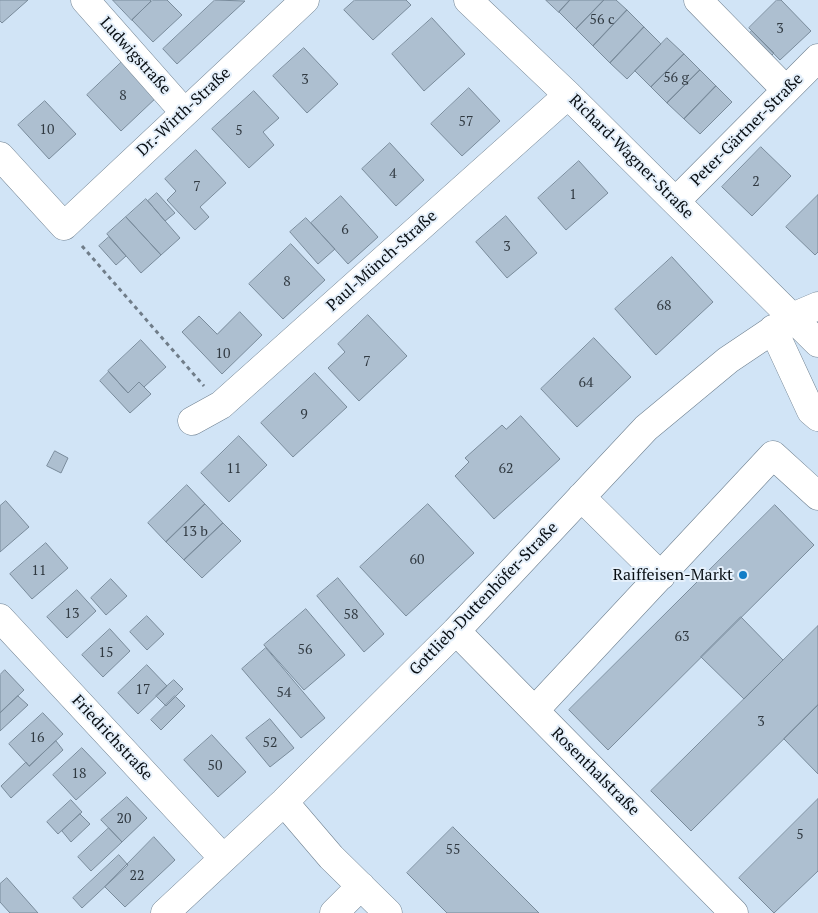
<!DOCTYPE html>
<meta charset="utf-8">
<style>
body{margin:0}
canvas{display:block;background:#d1e4f6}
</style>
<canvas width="818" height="913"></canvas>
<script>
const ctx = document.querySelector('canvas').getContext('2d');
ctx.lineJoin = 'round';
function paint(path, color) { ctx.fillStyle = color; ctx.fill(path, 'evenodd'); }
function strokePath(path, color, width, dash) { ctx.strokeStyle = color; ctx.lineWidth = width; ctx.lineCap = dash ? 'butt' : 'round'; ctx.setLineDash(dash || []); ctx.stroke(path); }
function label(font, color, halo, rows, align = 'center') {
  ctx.font = font + ' "PT Serif",serif'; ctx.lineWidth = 4; ctx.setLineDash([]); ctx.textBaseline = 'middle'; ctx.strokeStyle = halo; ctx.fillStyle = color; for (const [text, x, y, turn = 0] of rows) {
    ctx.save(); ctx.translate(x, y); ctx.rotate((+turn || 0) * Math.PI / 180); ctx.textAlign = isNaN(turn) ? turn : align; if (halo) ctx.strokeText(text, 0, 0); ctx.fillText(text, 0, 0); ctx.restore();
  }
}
const building = new Path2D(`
 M0,0h28l-26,23 -2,-2z
 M113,0h37l1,1 -19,19z
 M153,0h14l15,15 -29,27 -21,-22z
 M215,0l30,1 -68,63 -14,-15z
 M355,0h51l5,5 -38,35 -29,-30z
 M546,0h24l-11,12z
 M570,0h34l-28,29 -17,-17z
 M604,0h12l11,10 -34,36 -17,-17z
 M777,0h4l30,31 -31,29 -31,-32z
 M627,10l17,17 -34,36 -17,-17z
 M432,18l33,36 -41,37 -32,-37z
 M644,27l17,17 -34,35 -17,-16z
 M752,31l22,22 -10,10 -22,-23z
 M667,38l17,16 -33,33 -16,-16z
 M304,48l34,36 -31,29 -34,-37z
 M684,54l16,16 -33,33 -16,-16z
 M124,60l34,36 -37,35 -34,-36z
 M700,70l16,16 -32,33 -17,-16z
 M716,86l16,16 -32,32 -16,-15z
 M469,88l31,33 -38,35 -31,-32z
 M254,91l25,27 -16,14 11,13 -25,23 -37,-39z
 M45,101l31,33 -27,25 -31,-34z
 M390,143l34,37 -28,26 -34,-37z
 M761,147l30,29 -39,40 -30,-29z
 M196,150l30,33 -26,24 9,10 -14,13 -28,-30 9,-9 -11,-12z
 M579,161l29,32 -42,37 -28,-32z
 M157,193l18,20 -10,8 -17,-20z
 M818,195v57l-3,3 -29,-28z
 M341,196l37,41 -30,27 -37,-41z
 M146,199l34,39 -19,17 -35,-38z
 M506,216l31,37 -30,25 -31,-36z
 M126,217l35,38 -20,18 -34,-39z
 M306,218l29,31 -17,15 -28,-32z
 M109,237l17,19 -10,9 -17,-19z
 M291,244l34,36 -42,39 -34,-35z
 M672,257l41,45 -57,53 -41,-46z
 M240,312l22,23 -40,39 -40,-42 17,-16 18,18z
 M368,315l39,41 -48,45 -31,-33 17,-16 -7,-8z
 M594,338l37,39 -54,50 -36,-38z
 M141,340l25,27 -22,20 -5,-5 -11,11 -20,-22z
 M109,372l19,21 11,-11 12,12 -21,19 -30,-32z
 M315,373l32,34 -54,50 -32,-34z
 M521,416l39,43 -66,60 -39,-43 14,-14 -4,-4 37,-33 4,4z
 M239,436l28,29 -38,37 -28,-29z
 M55,451l13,7 -7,15 -14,-7z
 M187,485l18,19 -39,38 -18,-19z
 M6,501l23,26 -29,25v-46z
 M205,504l18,19 -39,37 -18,-18z
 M428,504l46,49 -68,63 -46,-49z
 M775,505l39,40 -206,205 -39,-40z
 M223,523l18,18 -39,37 -18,-18z
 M46,543l22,25 -36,31 -22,-25z
 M338,578l46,56 -20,18 -47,-56z
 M111,579l16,17 -21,19 -15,-17z
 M77,590l19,21 -29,27 -20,-21z
 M306,609l39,46 -41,35 -40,-45z
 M147,616l17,18 -17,16 -17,-18z
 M741,617l42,43 -39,39 -43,-42z
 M818,626v79l-127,126 -40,-40z
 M110,629l20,22 -27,26 -21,-22z
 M266,648l59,70 -24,20 -59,-69z
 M147,665l20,21 -29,28 -20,-21z
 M5,670l19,20 -24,23v-38z
 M174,680l9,9 -17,17 -10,-10z
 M18,696l10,9 -28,26v-18z
 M175,696l10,10 -24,24 -10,-10z
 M818,705v69l-34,-35z
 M43,713l20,21 -34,32 -20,-22z
 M270,719l24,29 -24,19 -24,-29z
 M212,735l34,37 -28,25 -34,-37z
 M56,741l7,9 -52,48 -10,-12 25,-24 3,4z
 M82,748l24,25 -30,27 -23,-25z
 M127,797l20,21 -25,24 -21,-22z
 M818,799v72l-44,42 -35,-35z
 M71,800l11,12 -24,22 -11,-12z
 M80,814l10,10 -19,18 -9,-11z
 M453,827l86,86h-92l-40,-40z
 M109,828l13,14 -31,29 -13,-14z
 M154,837l21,23 -50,47 -20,-20z
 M119,855l9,10 -46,43 -9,-10z
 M7,878l31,35h-28l-10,-11v-18z`);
const path = new Path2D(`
 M82,246l122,140`);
const minor = new Path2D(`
 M85,0l99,112
 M468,0l100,95 250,248
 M698,0l88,90
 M0,156l64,70 241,-226
 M676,201l142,-143
 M773,329l38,82 7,6
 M192,421l29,-16 347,-310
 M581,497l80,79
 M0,618l223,240
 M456,631l278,282
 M535,710l238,-255 45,41
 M284,802l47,55 57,56
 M165,913l119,-111 172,-171 190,-203 82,-68 64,-43 26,-11
 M334,913l27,-27`);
const markers = [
 [743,575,5,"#117dc7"]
];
const numberNames = [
 ["56 c",602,20],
 ["3",780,29],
 ["56 g",676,78],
 ["3",305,80],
 ["8",123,96],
 ["57",466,122],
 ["10",47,130],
 ["5",239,131],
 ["4",393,174],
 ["2",756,182],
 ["7",197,187],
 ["1",573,195],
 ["6",345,230],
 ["3",507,247],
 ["8",287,282],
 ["68",664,306],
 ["10",223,354],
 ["7",367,362],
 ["64",586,383],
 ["9",304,415],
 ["11",234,469],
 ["62",506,469],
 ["13 b",195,532],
 ["60",417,560],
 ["11",39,571],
 ["13",72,614],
 ["58",351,615],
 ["63",682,637],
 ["56",305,650],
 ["15",106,653],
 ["17",143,690],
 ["54",284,693],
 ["3",761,722],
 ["16",37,738],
 ["52",270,743],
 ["50",215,766],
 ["18",79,774],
 ["20",124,819],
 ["5",800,835],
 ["55",453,850],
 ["22",137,876]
];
const streetNames = [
 ["Ludwigstraße",135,56,48],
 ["Dr.-Wirth-Straße",184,112,-43],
 ["Peter-Gärtner-Straße",747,130,-45],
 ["Richard-Wagner-Straße",631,157,45],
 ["Paul-Münch-Straße",382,261,-42],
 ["Gottlieb-Duttenhöfer-Straße",484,599,-46],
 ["Friedrichstraße",112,738,47],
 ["Rosenthalstraße",595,772,45]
];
const poiNames = [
 ["Raiffeisen-Markt",733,575]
];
paint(building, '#adbfd0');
strokePath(building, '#798b9b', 1);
strokePath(minor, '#6f8090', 29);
strokePath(path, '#707d89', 3, [4, 4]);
strokePath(minor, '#fff', 28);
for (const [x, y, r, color] of markers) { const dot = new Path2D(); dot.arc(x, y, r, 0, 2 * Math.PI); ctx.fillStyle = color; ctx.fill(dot); strokePath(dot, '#e5f0fb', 2); }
label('14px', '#313a42', null, numberNames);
label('16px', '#080e13', '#e5f0fb', streetNames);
label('16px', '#080e13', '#e5f0fb', poiNames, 'right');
</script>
